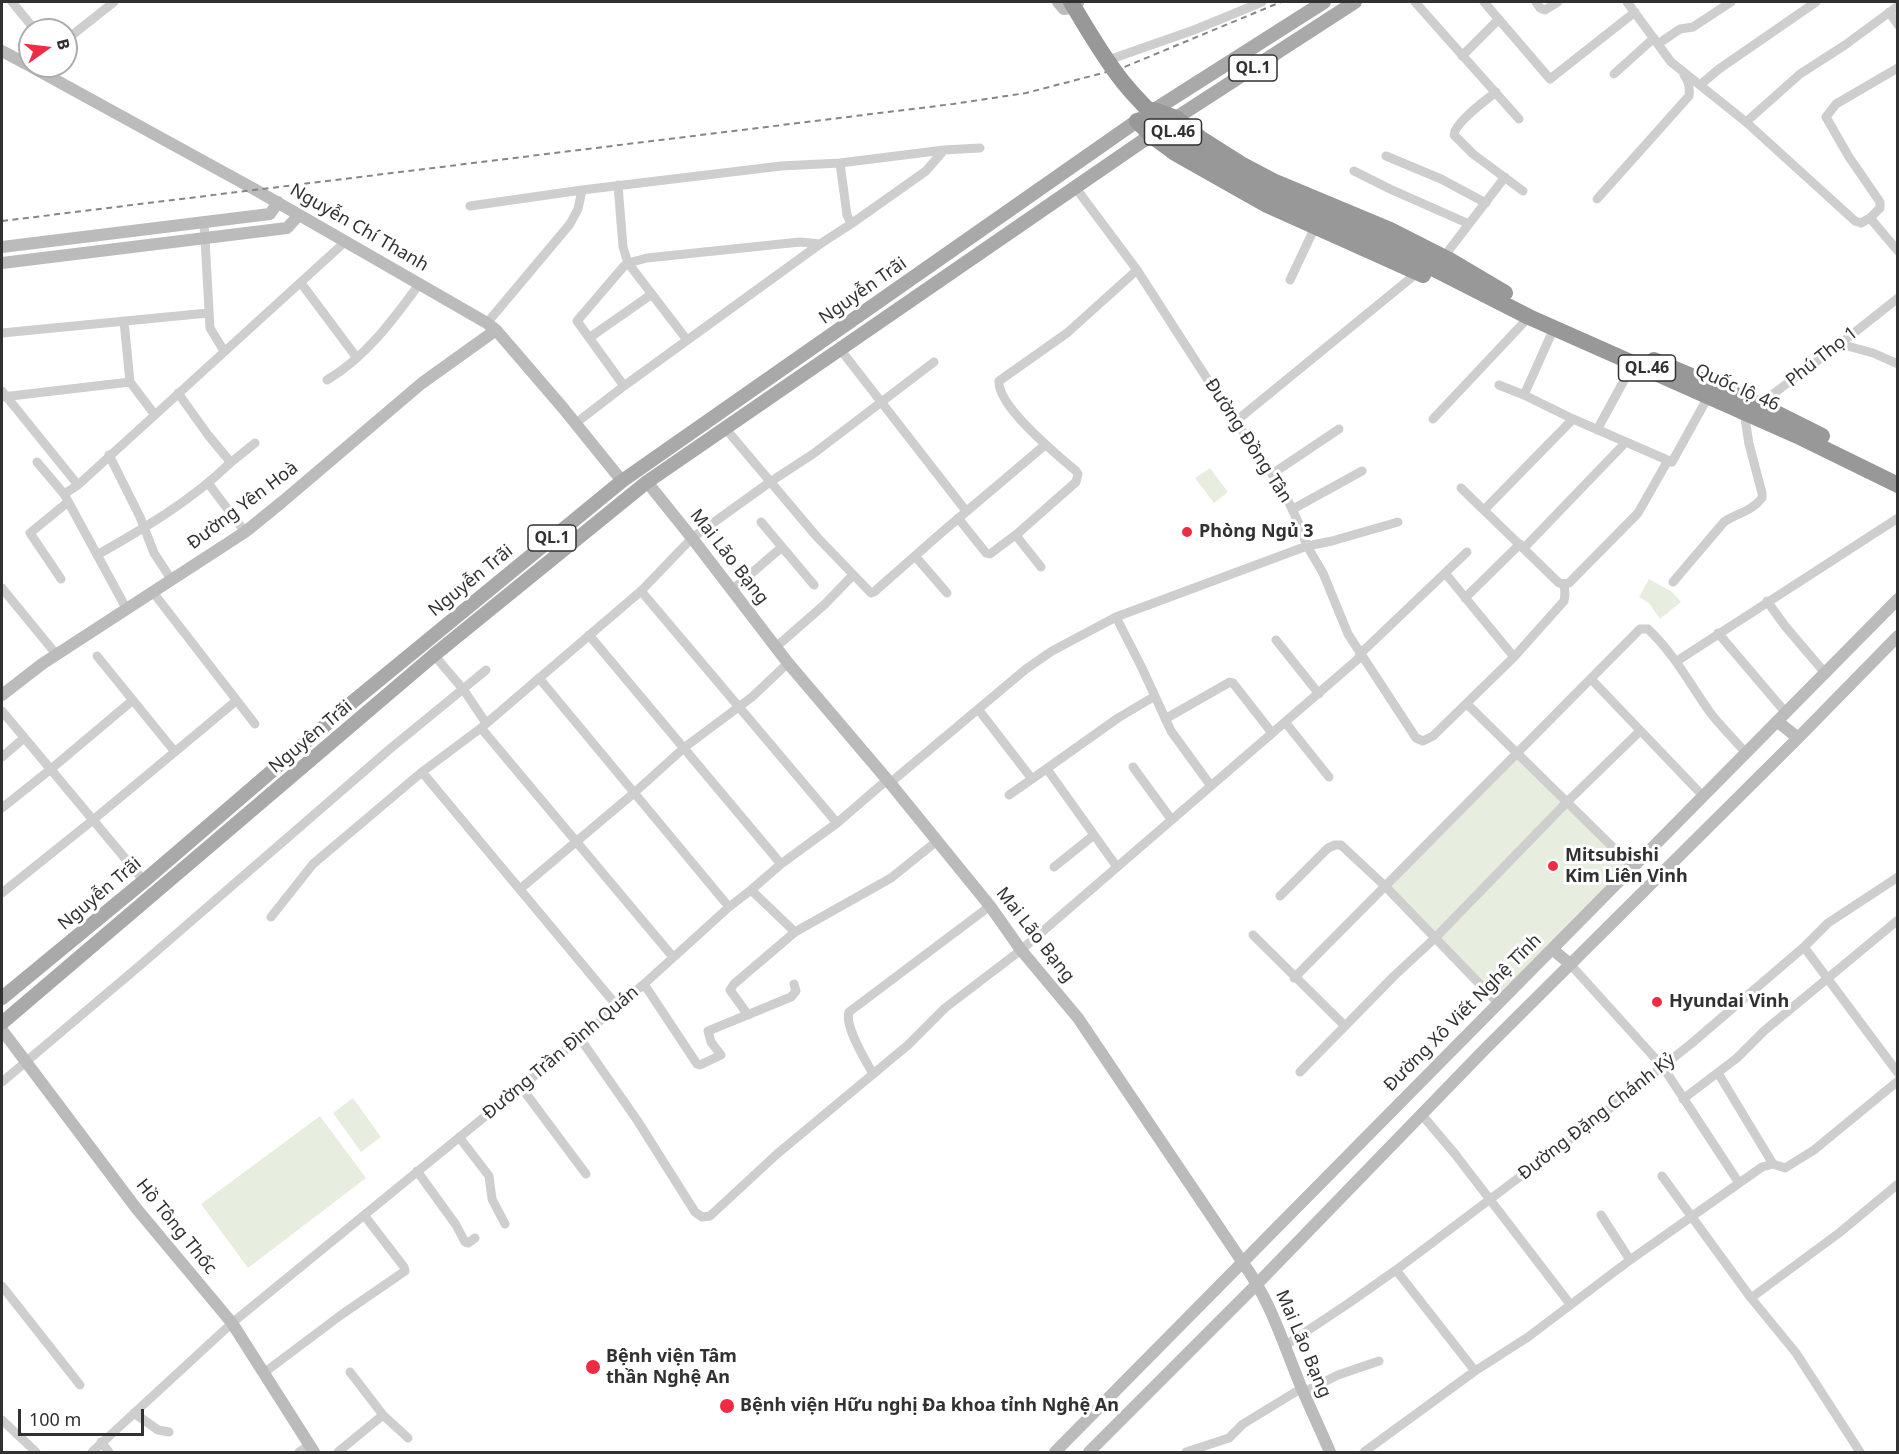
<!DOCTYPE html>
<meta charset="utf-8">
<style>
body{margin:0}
#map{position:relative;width:1899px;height:1454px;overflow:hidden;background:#fff;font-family:"Noto Sans",sans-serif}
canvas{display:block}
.frame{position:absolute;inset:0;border:3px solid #313131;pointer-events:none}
.north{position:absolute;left:18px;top:18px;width:60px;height:60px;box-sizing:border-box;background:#fff;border:2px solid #adadad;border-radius:50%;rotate:76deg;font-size:16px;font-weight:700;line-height:24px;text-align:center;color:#313131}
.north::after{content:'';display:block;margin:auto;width:21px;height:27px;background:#ee2d44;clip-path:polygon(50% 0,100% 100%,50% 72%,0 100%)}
.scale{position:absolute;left:18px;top:1409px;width:126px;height:27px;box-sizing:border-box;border:3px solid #313131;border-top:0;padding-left:8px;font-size:18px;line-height:21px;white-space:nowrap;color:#313131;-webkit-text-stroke:4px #fff;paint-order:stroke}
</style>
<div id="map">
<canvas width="1899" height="1454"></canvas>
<div class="frame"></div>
<div class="north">B</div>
<div class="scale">100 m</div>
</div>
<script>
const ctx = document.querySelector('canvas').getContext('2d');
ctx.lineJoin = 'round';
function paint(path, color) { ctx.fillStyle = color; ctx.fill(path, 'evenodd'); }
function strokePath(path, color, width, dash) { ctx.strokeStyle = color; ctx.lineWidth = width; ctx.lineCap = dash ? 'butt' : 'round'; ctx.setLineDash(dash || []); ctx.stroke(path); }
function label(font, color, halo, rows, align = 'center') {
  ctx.font = font + ' "Noto Sans",sans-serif'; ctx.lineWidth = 6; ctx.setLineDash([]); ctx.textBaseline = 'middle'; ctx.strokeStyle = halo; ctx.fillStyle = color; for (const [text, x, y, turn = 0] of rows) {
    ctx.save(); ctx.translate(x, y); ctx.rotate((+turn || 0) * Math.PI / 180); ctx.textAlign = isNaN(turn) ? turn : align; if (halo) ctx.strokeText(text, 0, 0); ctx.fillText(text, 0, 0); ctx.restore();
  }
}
const green = new Path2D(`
 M1210,468l18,24 -14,11 -19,-25z
 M1649,579l22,12 10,11 -21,17 -11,-16 -10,-6z
 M1517,753l116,114 -135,136 -113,-117z
 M353,1098l28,39 -20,15 -28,-39z
 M320,1116l46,62 -118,90 -47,-64z`);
const street = new Path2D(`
 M12,2l23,28
 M1415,2l104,117
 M1484,2l66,77 85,-67
 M1536,2l4,6 5,2 13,-8
 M1627,2l44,60 75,60 109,99 6,2 9,-5
 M1889,12l9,13
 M66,40l48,-38
 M1658,44l22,-15 13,-2 38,-25
 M1462,56l37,-37
 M1114,58l80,-28 68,-28
 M1898,68l-62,36 -10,13 23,40 31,45v6l-10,10 28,33
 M1614,74l40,-36
 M1700,85l19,-16 97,-67
 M1496,92c-11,9 -41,30 -42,43l19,19 50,37
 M1746,122l54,-48 45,-29 53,-39
 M1386,156l55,23 45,24
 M840,163l7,52 4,9
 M1354,171l36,18 79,35
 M618,185l5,62 5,16 59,77
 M1075,187l62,83 78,121 68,99 17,36 7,20 16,27 25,61 68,104 7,3 10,-5 81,-79 50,-56 1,-7 -1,-10
 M582,190l199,-24 59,-3 104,-13 36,-2
 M1597,199l92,-103c1,-8 0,-15 -5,-21
 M470,206l112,-16 -4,19 -8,15 -83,99
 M204,222l6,106 14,23
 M1445,258l4,-8 56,-73
 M1290,280l25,-53
 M301,283l56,75
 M124,321l6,61 25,33
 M2,333l206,-20
 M589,338l63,-44
 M1840,344l33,9 25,11
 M840,349l126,162
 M327,380c39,-23 66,-60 93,-97
 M1499,385l25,10 49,24 99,43 36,-65
 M624,386l-47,-65 47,-55 4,-3 19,-5 153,-16 20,2
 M2,391l76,94
 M1524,395l30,-67
 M2,397l128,-15
 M1757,406l83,-62 58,-46
 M1433,419l96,-102
 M1236,421l181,-148
 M576,423l48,-37 196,-142 31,-20 75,-53 18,-21
 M725,428l92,109 54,56 3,-1 67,-59 104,-88
 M1597,430l37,-68
 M109,455l31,62 14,36 17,26
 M37,462l27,32
 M229,464l26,-21
 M1272,474l67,-45
 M208,483l37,49
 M1461,488l98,95 5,1 5,-1 69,-70 29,-51
 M1293,509l69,-38
 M1484,510l89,-91
 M958,518l28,35 4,1 28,-21
 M761,522l53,63
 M1524,548l101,-105
 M97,555c46,-26 94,-54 132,-91l-1,-5 -20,-24 -30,-42
 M915,556l32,37
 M1041,567l-23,-29 -1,-4 59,-52 2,-8 -2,-3c-19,-16 -79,-65 -77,-90l68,-48 70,-63
 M1445,573l69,84
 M61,579l-31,-46 38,-31
 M1673,582l51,-60c13,-9 27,-10 38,-24v-5l-13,-49 -5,-32
 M2,588l54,66
 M732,590l50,-43
 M152,591l103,133
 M641,591l196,232
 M1465,598l55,-54
 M1767,601l18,25 40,47
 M126,608l-62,-114 14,-9 268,-244
 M1116,617l26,51 29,63 40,55
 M1718,633l68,80
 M589,635l192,229
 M1276,640l43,54
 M776,647l48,-42 29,-30
 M97,656l78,96
 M1677,661l221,-143
 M486,670l-23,19 23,34
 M539,678l190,229
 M1591,679l112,117
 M1467,704l166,163
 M978,709l54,70 86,-61 37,-22
 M2,711l142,170
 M1165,719l65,-37 3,1 39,50
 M1285,722l44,55
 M481,728l192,229
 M2,757l22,-19
 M1133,767l38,52
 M1047,769l70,98
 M422,772l195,234
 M890,783l136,-114 26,-18 64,-34 191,-71 25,-5 66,-19
 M1009,795l23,-16
 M2,808l49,-39 82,-69
 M1054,867l40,-32
 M520,889l114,-96 51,-46 67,-50 36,-34
 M751,890l44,42
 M2,893l91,-73 143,-119
 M1280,896l48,-48 7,-3h6l44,41 113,117
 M271,917l42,-53 109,-92 59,-44 160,-137 51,-53 78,-56 43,-28 121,-92
 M1253,935l92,91
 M1804,947l94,126
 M1570,964l93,103 76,116
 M1294,978l346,-349h8c27,26 40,52 61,82 11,15 25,28 37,42
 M644,984l53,80 3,1 21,-10 -10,-13 -3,-11 83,-34 5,-6 -2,-7
 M748,1015l-18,-25 4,-6 61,-52 96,-54 46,-37
 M579,1037l58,83 58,92 7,5 8,-1 67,-62 131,-109 37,-37 76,-58 337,-291 2,-5 107,-102
 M1300,1072l94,-96 41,-38 132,-136 73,-71
 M1718,1073l55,91
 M873,1074c-7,-13 -29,-48 -24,-62l141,-106
 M2,1082l142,-120 247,-214 72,-59 -29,-34
 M521,1087l65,87
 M1683,1099l54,-41 27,-27 134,-111
 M1422,1115l33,39 115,150
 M459,1137l30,39 3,23 13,25
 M417,1171l39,54 9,17 3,1 7,-5
 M1662,1176l89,122 45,55 64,99
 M1601,1215l29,45
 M1396,1270l79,101
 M2,1286l78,99
 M1751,1298l88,-65 59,-49
 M1286,1345l63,-42 47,-33 198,-149 98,-78 112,-96 24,-24 70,-46
 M265,1372l76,-57 64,-44 -1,-4 -40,-52
 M350,1372l33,43 25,23
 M1304,1392l34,-17 41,-14
 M134,1413l24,17 11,2
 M2,1420l34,32
 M101,1442l8,10
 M92,1452l140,-129 289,-236 123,-103 85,-77 22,-17 30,-26 56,-41 50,-43
 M299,1452l11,-7
 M338,1452l45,-37
 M1186,1452l43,-14 14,-14 59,-36
 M1364,1452l111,-81 53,-34 102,-77 132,-93 11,-3 12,4 29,-18 84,-69`);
const secondary = new Path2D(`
 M1058,2l6,7 5,-1 9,-5
 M2,51l28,15
 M30,66l224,123 233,134 9,7 67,78 59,73
 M2,247l268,-33 8,-12
 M2,263l285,-35 12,-13
 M647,482l45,56 96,125 102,120 100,123 31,44 57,68 165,245c28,38 41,83 59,126 9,21 19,42 28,63
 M2,695l40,-31 203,-132 37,-30 140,-119 74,-53
 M1777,721l21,17
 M1552,949l18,15
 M2,1030l134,178 96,115 82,129
 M1055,1452l843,-853
 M1089,1452l169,-169 228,-235 312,-310 100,-102`);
const primary = new Path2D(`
 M2,998l142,-117 206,-177 272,-223 515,-360 187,-119
 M2,1023l432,-368 213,-173 529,-364 179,-116`);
const highway = new Path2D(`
 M1154,110l22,8 24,20 41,26 34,18 115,48 61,31 54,32
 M1137,121l15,15 23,17 92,52 156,70
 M1318,215l79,35 132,67 273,121 96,47
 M1654,360l106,45 62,31`);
const rail = new Path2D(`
 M2,221l951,-117 73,-11 96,-25 159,-66`);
const highwayBridge = new Path2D(`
 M1071,2c16,27 32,55 52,80 51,63 123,101 195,133`);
const markers = [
 [1187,532,6,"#ee2d44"],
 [1553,866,6,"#ee2d44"],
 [1657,1002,6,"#ee2d44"],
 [593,1367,8,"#ee2d44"],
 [727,1406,8,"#ee2d44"]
];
const shields = [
 [1253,68,48],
 [1173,132,57],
 [1647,368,57],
 [552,538,48]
];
const shieldNames = [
 ["QL.1",1253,68],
 ["QL.46",1173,132],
 ["QL.46",1647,368],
 ["QL.1",552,538]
];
const streetNames = [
 ["Nguyễn Chí Thanh",359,228,30],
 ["Nguyễn Trãi",863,291,-35],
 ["Phú Thọ 1",1822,357,-38],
 ["Quốc lộ 46",1737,388,24],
 ["Đường Đồng Tân",1248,441,57],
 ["Đường Yên Hoà",243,506,-37],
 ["Mai Lão Bạng",729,557,52],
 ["Nguyễn Trãi",471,581,-39],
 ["Nguyên Trãi",311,737,-40],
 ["Nguyễn Trãi",100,894,-40],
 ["Mai Lão Bạng",1035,935,52],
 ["Đường Xô Viết Nghệ Tĩnh",1463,1013,-45],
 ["Đường Trần Đình Quán",561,1053,-40],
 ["Đường Đặng Chánh Kỷ",1597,1117,-38],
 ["Hồ Tông Thốc",176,1227,51],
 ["Mai Lão Bạng",1303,1344,67]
];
const poiNames = [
 ["Phòng Ngủ 3",1199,532],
 ["Mitsubishi",1565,856],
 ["Kim Liên Vinh",1565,877],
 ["Hyundai Vinh",1669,1002],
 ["Bệnh viện Tâm",606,1357],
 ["thần Nghệ An",606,1378],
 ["Bệnh viện Hữu nghị Đa khoa tỉnh Nghệ An",740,1406]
];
paint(green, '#e8eedf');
strokePath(street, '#cecece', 9);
strokePath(secondary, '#bbb', 12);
strokePath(primary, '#a9a9a9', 14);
strokePath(highway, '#989898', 16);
strokePath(rail, '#868686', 2, [6, 4.5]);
strokePath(highwayBridge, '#989898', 16);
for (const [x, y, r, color] of markers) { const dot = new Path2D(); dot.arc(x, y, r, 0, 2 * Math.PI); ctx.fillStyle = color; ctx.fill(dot); strokePath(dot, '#fff', 2); }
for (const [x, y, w] of shields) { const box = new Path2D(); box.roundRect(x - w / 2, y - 13, w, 26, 4.5); ctx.fillStyle = '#fff'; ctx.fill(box); strokePath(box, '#313131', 1.5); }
label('bold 16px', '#313131', null, shieldNames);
label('18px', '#313131', '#fff', streetNames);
label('bold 18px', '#313131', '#fff', poiNames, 'left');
</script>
